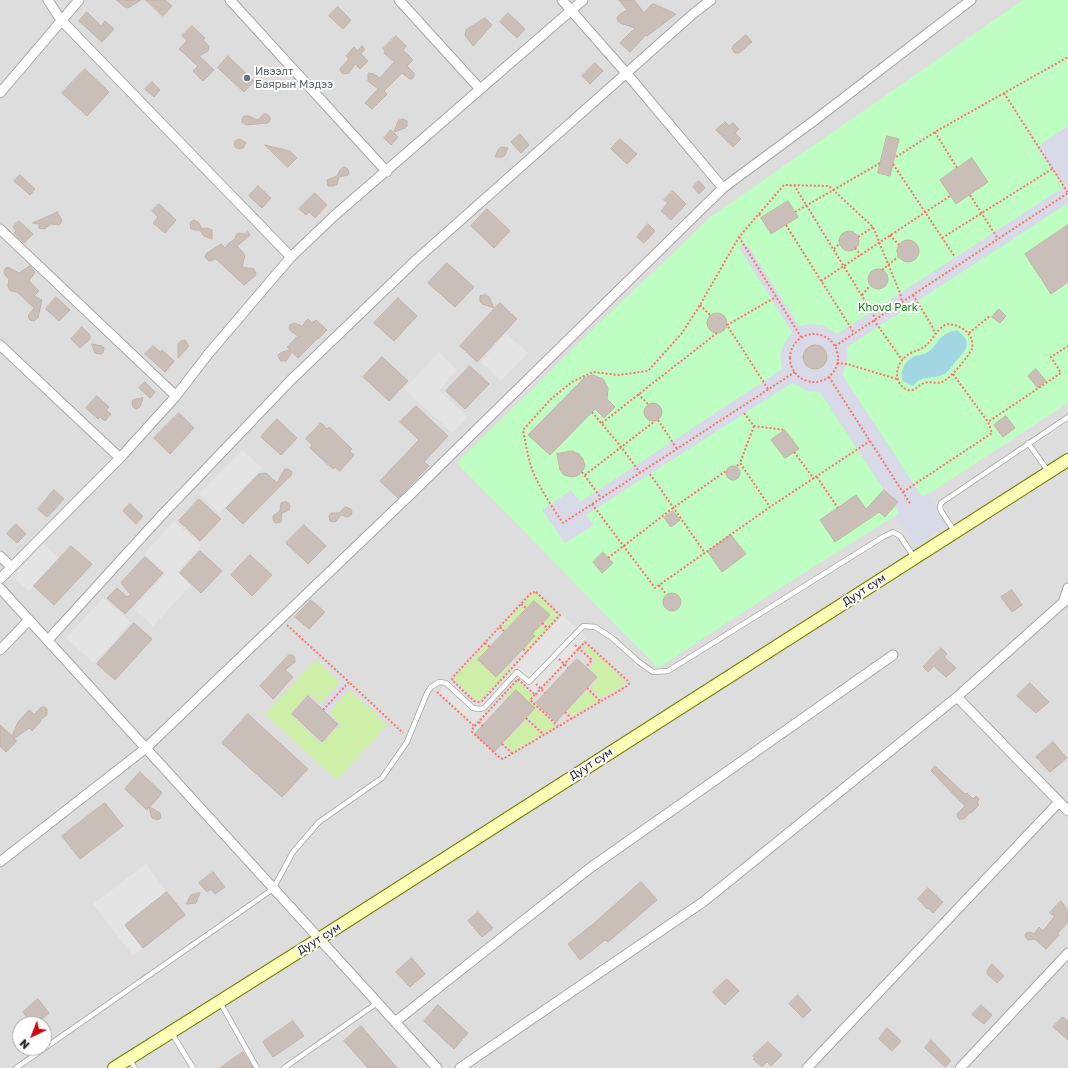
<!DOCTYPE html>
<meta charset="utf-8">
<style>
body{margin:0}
#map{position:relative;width:1068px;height:1068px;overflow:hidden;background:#f1ede5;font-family:"Golos Text",sans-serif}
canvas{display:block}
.north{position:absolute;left:12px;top:1016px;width:40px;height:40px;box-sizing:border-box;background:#fff;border:1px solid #a6a6a6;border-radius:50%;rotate:223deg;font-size:11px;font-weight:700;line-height:16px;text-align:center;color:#202020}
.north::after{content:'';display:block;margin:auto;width:14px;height:18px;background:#cf0008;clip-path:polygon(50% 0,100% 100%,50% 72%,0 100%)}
</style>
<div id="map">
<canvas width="1068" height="1068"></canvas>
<div class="north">N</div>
</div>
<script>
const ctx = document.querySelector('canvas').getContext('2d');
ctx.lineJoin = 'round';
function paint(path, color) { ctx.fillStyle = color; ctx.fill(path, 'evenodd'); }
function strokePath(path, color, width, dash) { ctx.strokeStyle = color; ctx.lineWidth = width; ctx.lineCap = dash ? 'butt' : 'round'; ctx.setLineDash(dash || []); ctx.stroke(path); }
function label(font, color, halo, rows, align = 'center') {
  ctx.font = font + ' "Golos Text",sans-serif'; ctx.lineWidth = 4; ctx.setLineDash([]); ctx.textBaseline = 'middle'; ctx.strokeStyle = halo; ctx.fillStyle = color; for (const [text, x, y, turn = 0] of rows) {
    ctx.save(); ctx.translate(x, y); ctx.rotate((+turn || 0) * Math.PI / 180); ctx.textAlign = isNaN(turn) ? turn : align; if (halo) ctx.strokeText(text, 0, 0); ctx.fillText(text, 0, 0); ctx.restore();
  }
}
const residential = new Path2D(`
 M0,0h1068v1068h-1068zM20,1024h24v24h-24z`);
const grass = new Path2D(`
 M536,593l21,20 1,4 -10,10 -4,-4 7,-8 -17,-15 -7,7 -4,-3 9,-10z
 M521,606l4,3 -2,2 17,16 2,-2 5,4 -21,22 -2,-2 11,-13 -19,-18 -12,12 -3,-3z
 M486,645l3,3 -12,12 20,18 11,-12 3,2 -30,32h-6l-20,-20v-3z
 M587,645l38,36 -3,6 -21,11 -11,-11 9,-9 -10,-10 7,-7 -12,-12z
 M316,660l24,22 -19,22 -12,-11 -19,21 32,30 19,-20 -12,-11 20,-23 38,35 -50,55 -72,-66z
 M518,681l15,15 -3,5 26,25 -12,7 -16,-15 7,-10 -19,-18 -10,9 -2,-2z
 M587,690l11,11 -26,15 -5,-4z
 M526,720l16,14 -29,18 -9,-9z`);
const park = new Path2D(`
 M1023,0h45v403l-172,112 -116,73 -122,80 -201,-205 165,-162 62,-58 25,-25z`);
const parking = new Path2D(`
 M506,333l22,20 -27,28 -20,-19z
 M439,352l18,18 -18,20 29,27 -16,16 -48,-44z
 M242,450l20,18 -43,45 -20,-19z
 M174,521l27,24 -24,27 14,13 -38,41 -19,-17 32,-36 -22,-19z
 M43,544l16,14 -30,33 -13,-11 2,-9z
 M103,598l28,24 -37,41 -28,-25z
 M562,615l25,23 -52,55 -18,-16 -44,47 -34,-32 11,-11 23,22 5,1 5,-2z
 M146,864l21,28 -42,33 18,23 -10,8 -40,-52z`);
const plaza = new Path2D(`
 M1068,126v77l-221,144 1,9 -5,18 1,3 78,120 6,-4 20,31 -32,21 -20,-30 3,-2 -4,-7 2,-4 -13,-12 -64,-98 -12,-1 -16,-8 -206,132 8,10 -29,18 -23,-33 29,-20 9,12 202,-133 -2,-14 3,-9 9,-14 -52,-83 2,-5 6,2 51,80 10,-2 14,1 14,9 227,-147 -27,-40z
 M343,682l7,6 -24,25 -7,-6z`);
const water = new Path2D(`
 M957,330c19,14 7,21 -4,35 -3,4 -6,8 -11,10 -12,5 -19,-1 -29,11l-10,-5c-4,-8 1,-19 10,-24 4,-2 10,-2 15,-5 13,-10 8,-17 29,-22z`);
const building = new Path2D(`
 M117,0h24l-13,8 -3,-1z
 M146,0h19l7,6 -9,10z
 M619,0h15l10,13 7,-8 3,-1 22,10 -29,22 -1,-1 -16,17 -10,-9 15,-15 -15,-5 -2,-2 -1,-3 2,-3 8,-5z
 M338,7l13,13 -8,9 -14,-13z
 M87,12l14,14 4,-5 9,8 -12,13 -23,-21z
 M508,13l17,16 -8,9 -17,-16z
 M485,18l7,7 -19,21 -8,-11 1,-5z
 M192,26l13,12 -2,2 6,6 -1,5 -9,5 15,14 -11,11 -10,-10 5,-5 -19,-17 8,-8 -5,-5z
 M746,35l6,7 -13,11h-4l-3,-4 1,-3z
 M396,36l10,10 -3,4 10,10 -6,6 7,7v3l-2,3h-2l-8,-6 -18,18 3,3 -15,15 -7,-6 13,-14 -10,-8v-8l6,1 6,4 14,-16 -10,-9 1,-2 -2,-2z
 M362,46l3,3 -4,5 7,7 -8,8 -5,-5 -6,9 -6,1 -2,-2 -1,-3 9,-10 -3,-3 8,-9 3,4z
 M228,56l26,25 -10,11 -26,-24z
 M595,63l8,8 -13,13 -8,-8z
 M85,69l24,23 -22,24 -25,-23z
 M152,82l8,8 -6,7 -9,-8z
 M264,114h3l3,3v3l-2,3 -22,2 -4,-3v-3l2,-3h5l8,4z
 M403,119l4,2v5l-2,2 -11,4 4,-11z
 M725,122l4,4 4,-3 6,6 -4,4 6,6 -8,8 -17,-17z
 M391,130l7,7 -7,8 -7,-7z
 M520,134l9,11 -8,8 -10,-11z
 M887,136l12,3 -9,37 -12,-3z
 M240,139l6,4 -3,5 -3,1 -4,-1 -2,-4 1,-3z
 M620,139l17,15 -10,10 -16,-15z
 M265,145l25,6 7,7 -9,9z
 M502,147l6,1 -3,7 -2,2h-8l3,-7z
 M972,158l16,24 -32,22 -16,-24z
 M344,167l4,2 1,4 -1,2 -9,2 -2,7 -3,2h-6l-1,-6 10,-4 3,-6z
 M20,175l15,14 -5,6 -16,-14z
 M699,181l6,7 -6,6 -6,-7z
 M258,186l13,12 -9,10 -13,-12z
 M673,191l13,13 -15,16 -10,-9 7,-8 -4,-3z
 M315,193l12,12 -12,13 -6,-6 -3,3 -7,-6z
 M788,201l10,16 -27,17 -10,-16z
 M159,204l17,16 -11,13 -12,-10 5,-6 -6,-6z
 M487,209l23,22 -16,17 -23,-22z
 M58,212l-1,1 4,5 1,3 -3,4 -9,-1 -5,5 -6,-1v-4l-6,-1z
 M194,220l5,3 3,6 6,-1 4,2v9l-8,-3 -4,-6h-6l-3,-1 -1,-6z
 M19,221l14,13 -9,9 -10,-10 2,-2 -3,-4z
 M648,224l7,7 -11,12 -7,-6z
 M1068,225v57l-17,12 -26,-40z
 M839 241a10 10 0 1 1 20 0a10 10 0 1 1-20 0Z
 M248,232l2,3 -13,11 8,9 -3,12 12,2 2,5 -1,2 -11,9 -28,-26 -7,2 -4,-4 2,-4 14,-9 4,4 4,-5 6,-4 1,-4 3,-2 5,1z
 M897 251a11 11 0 1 1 22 0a11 11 0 1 1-22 0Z
 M447,263l27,24 -19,20 -27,-24z
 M30,266l5,6 -6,9 10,10 -5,5 8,4 -4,18 -4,3 -4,-1 -2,-3 1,-3 5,-6 -17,-16 -6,-1 -2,-2 -1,-3 1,-7 -4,-4 -1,-3 1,-3 2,-2 3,1 9,5z
 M868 279a10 10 0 1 1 20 0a10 10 0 1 1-20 0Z
 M486,295l3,2 5,11 -12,-4 -2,-2v-6z
 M56,297l14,13 -11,11 -13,-12z
 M398,298l19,18 -23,25 -20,-18z
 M500,303l17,16 -40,43 -17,-16z
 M999,309l7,7 -6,7 -8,-6z
 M707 323a10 10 0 1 1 20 0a10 10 0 1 1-20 0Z
 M308,319l4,4 4,-3 11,10 -9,9v-1l-20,20 -6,-6 -6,9h-5l-3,-5 1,-2 3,-2 8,-2 -3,-3 11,-11 -7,-5 -2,-3 1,-3 4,-2 8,3z
 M82,327l8,8v4l-10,9 -9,-9z
 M185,340l4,6 -11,12v-14l3,-3z
 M92,344l10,2 2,2 -1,5 -3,1 -5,-1z
 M803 357a12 12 0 1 1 24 0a12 12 0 1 1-24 0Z
 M153,346l7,6 2,-2 12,11 -9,11 -20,-18z
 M382,357l26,24 -19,20 -26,-24z
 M470,366l19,18 -24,25 -19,-18z
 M1036,369l10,12 -8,7 -10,-12z
 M593,375l10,4 5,9 -1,11 8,8 -11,11 -9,-9 -45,46 -22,-20 56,-57z
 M145,382l10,10 -5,6 -11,-10z
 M97,396l12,11 -3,3 5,4 -6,7 -5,-4 -2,2 -12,-11z
 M143,398l-3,9 -4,2 -3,-2 -1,-4 1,-3z
 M644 412a9 9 0 1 1 18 0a9 9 0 1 1-18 0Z
 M416,406l32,30 -24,26 5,4 -31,32 -18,-17 39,-41 -19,-18z
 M179,413l15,15 -24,26 -16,-16z
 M1006,416l9,12 -12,9 -9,-12z
 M277,419l20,19 -16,17 -20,-18z
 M321,423l6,6 2,-2 23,22 -2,2 4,4 -14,16 -5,-4 -2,2 -23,-21 2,-3 -6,-6z
 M785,430l14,19 -14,9 -14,-18z
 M573,451l6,3 4,5 2,7 -3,6 -5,4 -6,1 -7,-2 -4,-5 -3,-16z
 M726 473a7 7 0 1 1 14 0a7 7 0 1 1-14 0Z
 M285,469h3l3,2 1,3 -2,3 -3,2 -44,45 -17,-16 33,-34 7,-1 11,10 6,-11z
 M54,490l10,9 -17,18 -9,-8z
 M884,490l14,12 -13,15 -6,-5 -44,30 -15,-22 36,-25 10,14z
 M199,499l22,20 -21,22 -21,-20z
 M287,502l3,4 -1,4 -7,3 -1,9 -6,1 -2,-4v-3l7,-5 1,-8z
 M130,504l13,12 -7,8 -13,-13z
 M345,507l6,2 1,3 -1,3 -3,2 -7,-2 -5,6 -3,1 -3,-1 -1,-5 2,-3h8z
 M673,511l7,9 -9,7 -7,-9z
 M16,524l10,10 -9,9 -10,-9z
 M304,525l22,21 -18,18 -22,-21z
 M731,535l15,19 -24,18 -14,-20z
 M71,546l21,18 -38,41 -20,-19z
 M200,551l22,20 -21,22 -21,-20z
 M603,552l10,11 -11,10 -9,-11z
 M250,555l22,20 -20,21 -21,-21z
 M145,557l18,16 -38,41 -18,-16 10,-10 10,9 3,-3 -9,-11z
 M1012,590l10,15 -10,7 -11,-15z
 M663 602a9 9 0 1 1 18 0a9 9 0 1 1-18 0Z
 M311,600l14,12 -16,17 -14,-12z
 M534,601l16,14 -18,19 3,2 -39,41 -18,-17z
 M134,623l18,16 -37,41 -18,-16z
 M941,648l6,6 -3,3 12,11 -10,9 -12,-11 -6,6 -5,-5z
 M289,655h4l2,4v3l-10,8 8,7 -20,22 -13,-13z
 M577,659l20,18 -41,45 -20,-19z
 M1030,683l19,19 -13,11 -19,-17z
 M516,690l19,18 -41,44 -19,-18z
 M308,696l30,28 -16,18 -30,-28z
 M42,707h3l2,2v6l-7,5 1,1 -9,10 -3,-3 -15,11 3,2 -11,11 -6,-6v-21l12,11 6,-14 11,-12 5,4z
 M248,714l60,55 -26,28 -60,-54z
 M1053,742l14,16 -17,14 -14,-15z
 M935,766l30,28 2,-1 6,6 3,-3 3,3 -2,4 2,2 -8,8 -1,-1 -6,7h-5l-2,-4 1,-2 7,-7 -34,-35z
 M140,772l22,21 -12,14 10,6 1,5 -4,2 -5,-2 -3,-11 -2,3 -22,-21z
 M105,803l18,23 -43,33 -18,-23z
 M213,872l12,15 -10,7 -4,-5 -4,3 -8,-9z
 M641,882l16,18 -49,42 -3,-2 -25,20 -12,-16 24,-19z
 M928,888l15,14 -10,11 -5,-5 -1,1 -9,-10z
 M167,892l18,23 -42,33 -18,-23z
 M200,893l-4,10 -10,1 5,-9z
 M1061,901l7,10v11l-11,12 2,1 -13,14 -11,-10 -7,1 -3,-4 1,-3 4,-1 4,2 5,-7 4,4 12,-15 -5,-3z
 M478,912l15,16 -11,9 -14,-16z
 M412,958l13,16 -15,13 -14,-15z
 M992,964l12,12 -7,7 -10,-9v-3z
 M727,979l12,12 -14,14 -12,-13z
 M798,995l13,15 -8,8 -14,-14z
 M38,999l11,14 -13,11h-3l-10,-12z
 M438,1005l30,28 -14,16 -30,-28z
 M981,1005l11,10 -8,9 -12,-9z
 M1063,1017l5,4v19l-15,-13z
 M293,1021l11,15 -31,21 -10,-15z
 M361,1026l36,42h-29l-24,-27z
 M887,1028l14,13 -9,10 -13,-12z
 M931,1040l20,21 -6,6 -20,-19z
 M768,1042l14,13 -11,11 -4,-4 -5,5 -9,-8 2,-1 -2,-2z
 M243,1052l10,16h-33z`);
const path = new Path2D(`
 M1004,93l64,100
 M935,132l22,36
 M896,157l39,-25 133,-75
 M893,164l62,93
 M794,185l82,134
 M970,195l28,44
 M795,212l85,-49
 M759,214l3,3
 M786,225l68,108
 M890,235l9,10
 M739,237l62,100
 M858,237l15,-10
 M942,238l110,-69
 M855,248l6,7
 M834,249l5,-5
 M882,270l16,-13
 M821,281l129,-85
 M862,295l8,-9
 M913,295l19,31 3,8
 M700,305l10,10
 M874,320l25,36 4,3
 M947,324c12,1 19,5 25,15 0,3 1,7 0,10 -3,7 -23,31 -30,33 -6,2 -13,-1 -18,1 -6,2 -9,9 -16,7 -15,-6 -13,-24 -3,-33 5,-5 13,-6 19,-10 9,-6 12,-18 23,-23z
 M969,333l21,-17
 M790 358a24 24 0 1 1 48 0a24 24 0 1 1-48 0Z
 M835,346l233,-153
 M837,363l10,1 50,15
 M795,372l-232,151c-11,-16 -22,-33 -30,-51 -5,-13 -7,-28 -10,-42l28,-31 21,-17 21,-10 24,3 31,-4 34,-38 18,-28 39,-68 45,-52 45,1 44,41 27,66 2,9
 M953,374l35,48
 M829,377l82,128
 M768,389l-41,-64 49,-28
 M638,394l10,10
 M592,412l30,36 18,25
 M744,413l10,13 31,4
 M658,420l19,29
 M602,423l115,-90
 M754,426l-14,37 30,44
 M794,452l20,27
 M737,466l3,-3
 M582,472l19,26
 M650,474l55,79
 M585,475l70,-54
 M817,477l21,31
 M903,492l89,-59 -4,-11 73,-49 -10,-16 17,-11
 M592,504l63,84 115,-81 100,-66
 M608,558l65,-50 53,-37
 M659,585l7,9
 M536,592l24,23 -78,86 -4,1 -4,-1 -22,-21 1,-3 78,-84z
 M521,604l6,5
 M542,623l6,6
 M287,625l62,57
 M500,627l4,4
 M585,642l43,39 1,3 -2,2 -124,73 -3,-1 -28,-26 1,-4 45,-49 17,16z
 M485,643l5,4
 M575,645l17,15 -6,7
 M523,649l4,3
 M559,659l9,9
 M536,684l9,9
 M587,688l14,14
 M437,692l37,34
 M535,695l-5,5 28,26
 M323,710l26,-28 54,51
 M565,712l7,7
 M526,718l18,17
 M479,722l4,4
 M502,744l10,9`);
const lane = new Path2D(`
 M1028,443l20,28
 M955,532l-14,-21 -1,-3 1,-5 127,-86
 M220,1002l37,66
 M171,1032l22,36
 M129,1059l6,9
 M16,1068l257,-179 20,-37 26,-30 63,-44 25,-36 20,-49 4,-6 8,-5 7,1 27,25 6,1 5,-1 33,-36 12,10 54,-56 12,1 16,10 28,25 14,10 15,-1 215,-134 10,-5 7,4 14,21
 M284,1068l93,-65`);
const street = new Path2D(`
 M48,0l13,20 230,237
 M230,0l157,172
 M399,0l81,89
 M562,0l65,74 96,114
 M0,93l79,-93
 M0,229l176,167
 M0,345l120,113
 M0,556l11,11
 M0,579l120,-121 56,-62 33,-43 82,-96 43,-41 249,-216
 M0,588l437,480
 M1063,603l5,-15
 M48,640l112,-123 131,-137 126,-121 277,-246 17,-13
 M0,650l29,-30
 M957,697l111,114
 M0,862l146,-114 268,-257 309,-303 92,-68 156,-120
 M395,1022l195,-154 303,-213
 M460,1068l243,-166 254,-205 111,-99
 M807,1068l252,-266
 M960,1068l108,-115`);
const secondary = new Path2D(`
 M114,1068l205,-129 749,-479`);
const markers = [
 [247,78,4,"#6b7280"]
];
const worshipNames = [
 ["Ивээлт",255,72],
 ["Баярын Мэдээ",255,85]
];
const parkNames = [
 ["Khovd Park",888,308]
];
const streetNames = [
 ["Дуут сум",864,590,-33],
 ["Дуут сум",591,764,-33],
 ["Дуут сум",319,939,-32]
];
paint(residential, '#dedddd');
paint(grass, '#cdefa7');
paint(park, '#bffec2');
paint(parking, '#e4e4e4');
paint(plaza, '#d9dae7');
paint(water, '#a2d6e2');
paint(building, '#c9bfb8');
strokePath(building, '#c4b2a6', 1);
strokePath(lane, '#a7a7a7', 6);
strokePath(street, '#a7a7a7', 11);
strokePath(secondary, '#757d00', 14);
strokePath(path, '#ff7268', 2, [2, 2]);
strokePath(lane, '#fff', 4.5);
strokePath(street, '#fff', 9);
strokePath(secondary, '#feffb6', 12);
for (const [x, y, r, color] of markers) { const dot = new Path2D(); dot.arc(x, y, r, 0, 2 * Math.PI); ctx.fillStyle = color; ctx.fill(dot); strokePath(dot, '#fff', 1.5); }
label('11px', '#5b616d', '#fff', worshipNames, 'left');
label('11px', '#028908', '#fff', parkNames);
label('11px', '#202020', '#fff', streetNames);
</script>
